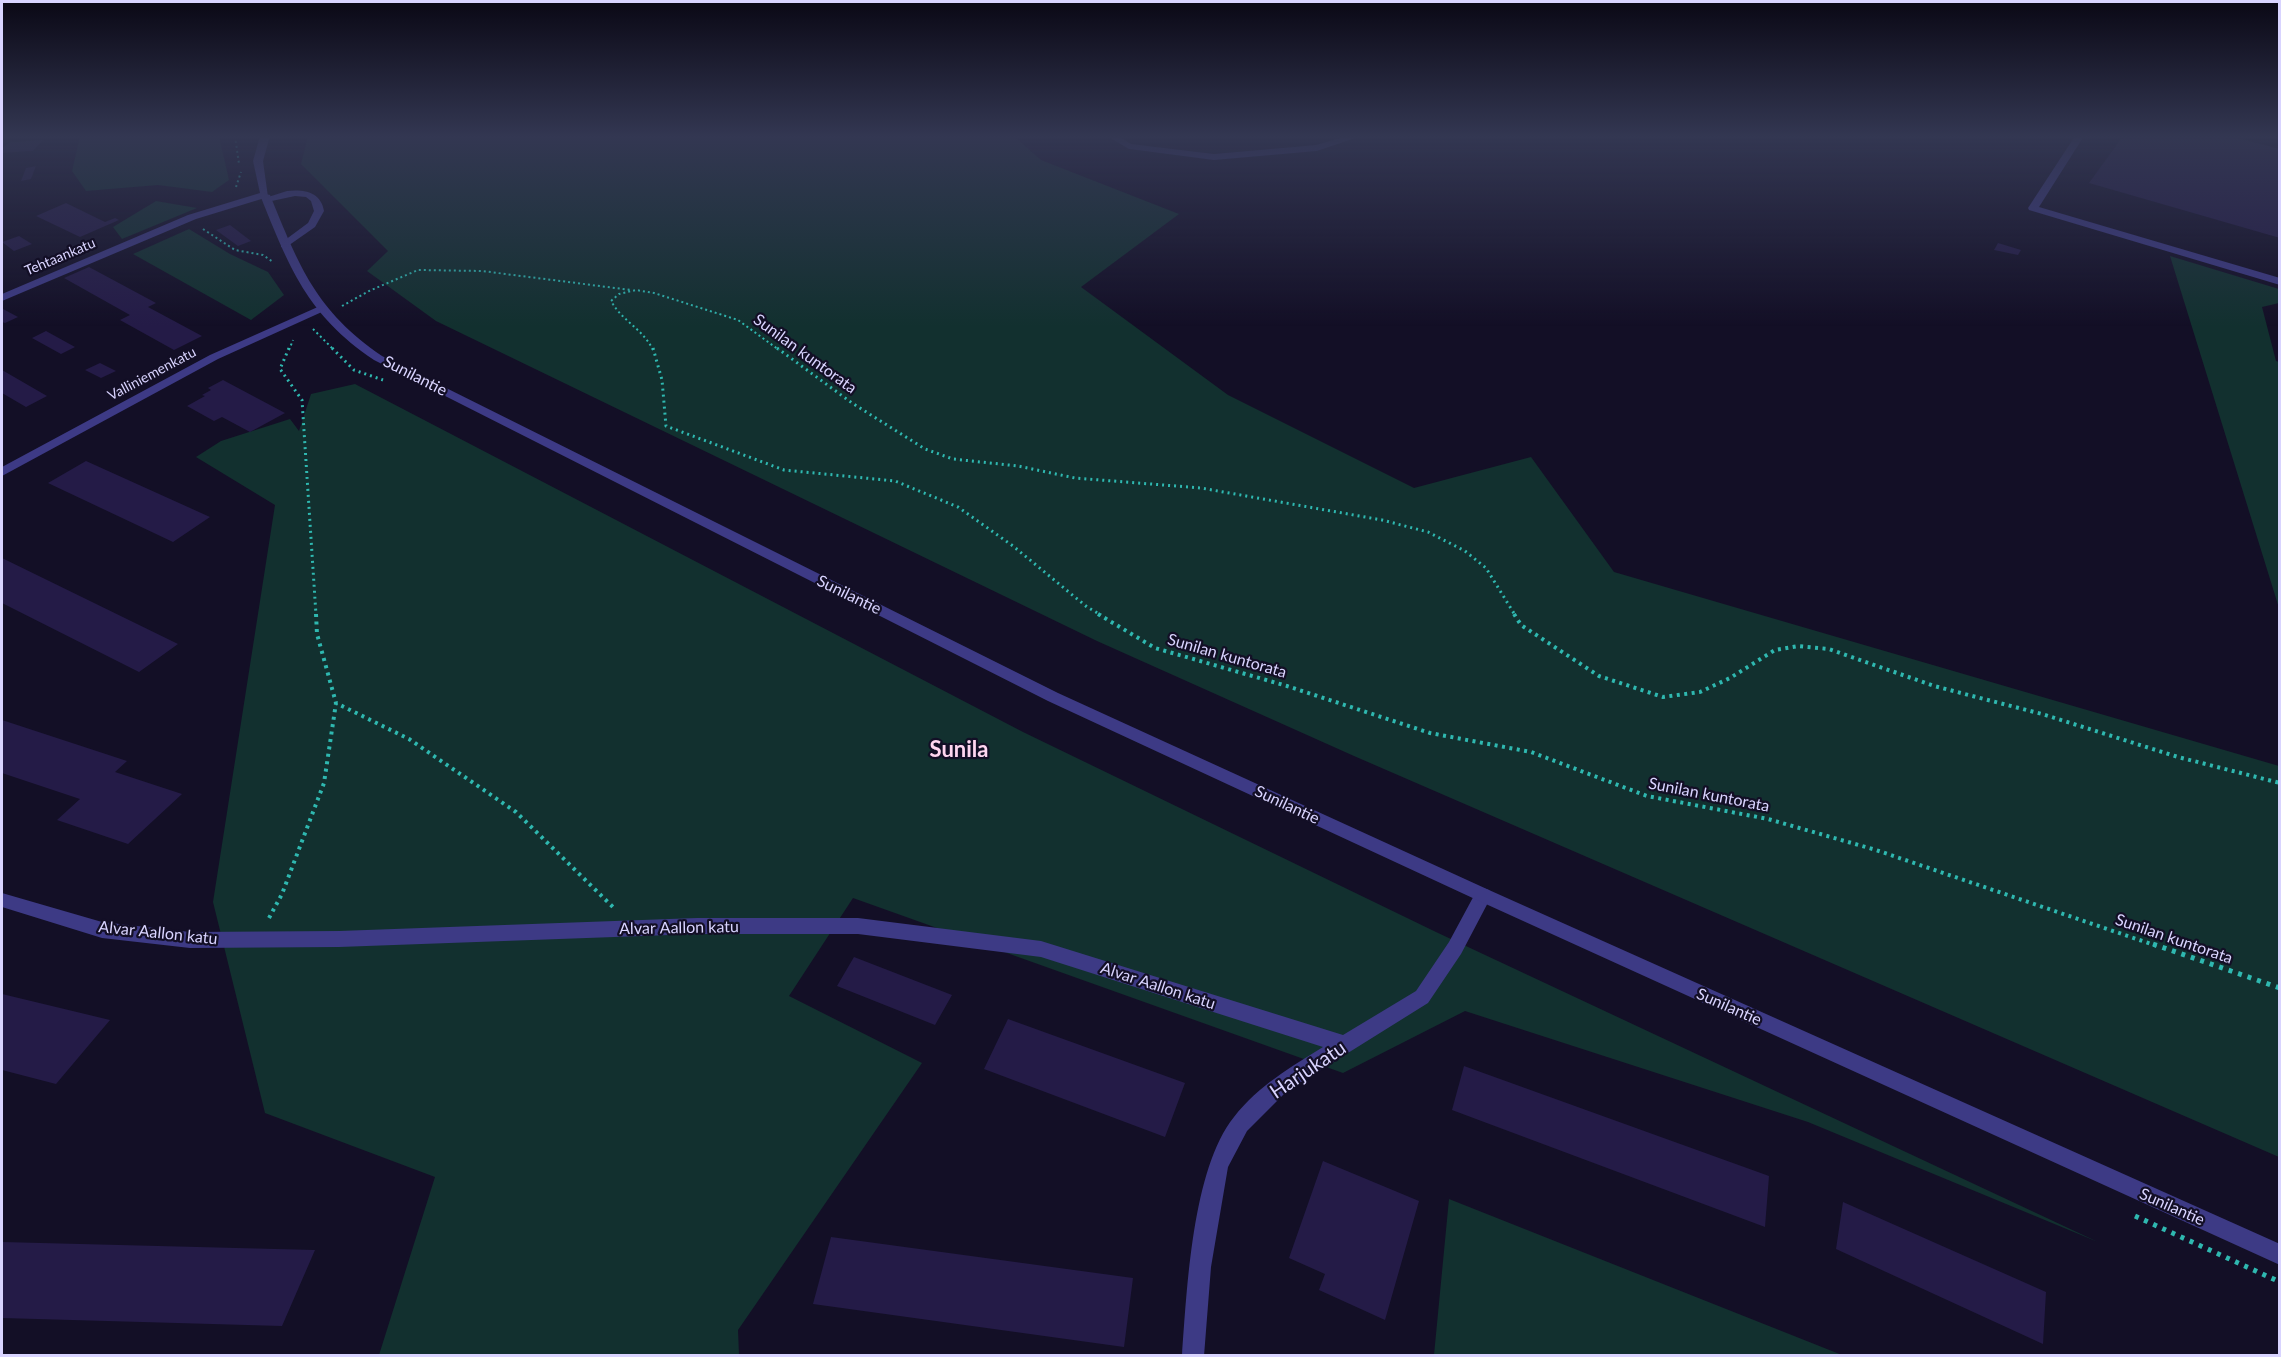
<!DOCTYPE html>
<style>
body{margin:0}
#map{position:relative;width:2281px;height:1357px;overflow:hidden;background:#130f26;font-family:Lato,sans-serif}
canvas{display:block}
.frame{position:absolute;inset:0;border:3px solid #d9d4ff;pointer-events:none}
</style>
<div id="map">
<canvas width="2281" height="1357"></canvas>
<div class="frame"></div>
</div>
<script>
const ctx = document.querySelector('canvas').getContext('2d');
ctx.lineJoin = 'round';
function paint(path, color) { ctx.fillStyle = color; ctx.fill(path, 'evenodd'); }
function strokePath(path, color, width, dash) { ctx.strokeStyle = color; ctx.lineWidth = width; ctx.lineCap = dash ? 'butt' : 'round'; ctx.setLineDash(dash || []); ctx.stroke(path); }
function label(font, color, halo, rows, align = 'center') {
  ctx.font = font + ' Lato,sans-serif'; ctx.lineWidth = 4.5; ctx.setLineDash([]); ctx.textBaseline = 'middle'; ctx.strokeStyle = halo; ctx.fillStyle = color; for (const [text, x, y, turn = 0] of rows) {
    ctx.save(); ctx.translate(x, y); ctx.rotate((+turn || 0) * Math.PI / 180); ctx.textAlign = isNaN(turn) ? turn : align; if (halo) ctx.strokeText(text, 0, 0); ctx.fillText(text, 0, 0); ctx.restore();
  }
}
const green = new Path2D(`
 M80,136h139l10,44 -17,12 -54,-7 -72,6 -14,-20z
 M308,136h706l27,24 138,54 -98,73 147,108 186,93 117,-31 83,115 665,194v391l-925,-401 -257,-115 -661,-320 -69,-50 21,-20 -87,-87z
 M156,201l41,7 -75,31 -9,-12z
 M189,229l41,25 38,18 16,23 -33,25 -118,-66z
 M2170,256l109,33v14l-17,4 14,54 3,1v246z
 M355,384l668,348 413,200 662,310 -290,-120 -343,-111 -122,62 -490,-175 -64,98 133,67 -184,267 1,25h-360l56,-178 -170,-64 -52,-211 62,-397 -79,-48 25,-16 69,-22 9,12 12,-37z
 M1449,1199l393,156h-408z`);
const building = new Path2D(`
 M2123,136h107l50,13v89l-191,-55z
 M43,140l-10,11 -31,2v-5l9,-6z
 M36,166l-5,13 -10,2 5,-13z
 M66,203l39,19 10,-4 4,2 -39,17 -44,-21z
 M230,225l21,16 -13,5 -22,-16z
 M19,236l13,8 -18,7 -12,-9z
 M1998,243l23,7 -3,5 -24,-5z
 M89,267l67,36 -8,4 54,29 -28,14 -54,-30 10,-5 -66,-37z
 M3,309l15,8 -13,6 -3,-1z
 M46,331l29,16 -14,7 -29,-16z
 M100,363l16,8 -15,7 -16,-8z
 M2,370l45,26 -21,11 -24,-14z
 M223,380l62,33 -35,19 -28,-15 -8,4 -27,-15 18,-10 -3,-1 9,-5 -3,-2z
 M86,461l124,56 -37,25 -125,-59z
 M2,558l176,86 -39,28 -137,-69z
 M2,720l125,41 -12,11 67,22 -54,50 -71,-24 23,-21 -78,-26z
 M854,957l98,38 -17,30 -98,-39z
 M2,994l108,26 -54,64 -54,-14z
 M1008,1019l177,64 -20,54 -181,-68z
 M1464,1066l305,110 -4,51 -313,-117z
 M1323,1161l96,40 -34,119 -66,-30 6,-16 -36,-16z
 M1843,1202l203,90 -3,52 -207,-95z
 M831,1237l302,41 -9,69 -311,-43z
 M2,1242l313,8 -33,76 -280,-8z`);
const pathFar3 = new Path2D(`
 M235,136l4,28
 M236,187l5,-15
 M203,229l32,21 28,5 10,7
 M342,306l27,-15 49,-21 64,1 149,19
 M313,329l21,21
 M289,350l4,-10
 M653,350c-10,-21 -31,-29 -42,-49l8,-7 17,-4 18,3 84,27 41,30`);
const pathFar2 = new Path2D(`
 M289,348l-9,21 22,31 14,215
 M332,348l22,22 29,10
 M653,348l9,32 4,46 118,44 111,11 63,26 55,39 74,61 14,8
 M777,348l75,55 73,46 28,10 65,7 57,12 126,10 181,32 46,12 37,19 21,17 29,47`);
const pathFar1 = new Path2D(`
 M316,614l1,20 19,69 73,36 107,73 99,97
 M1098,614l57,34 132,38 143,47 101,19 116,44 121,23 108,31 281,96
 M1514,614l7,11 78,51 64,21 37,-5 30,-14 45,-28 23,-4 31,3 105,37 108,28 136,43 102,26
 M269,918l13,-24 42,-111 12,-80`);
const path = new Path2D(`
 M2153,944l127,44
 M2135,1216l145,66`);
const service = new Path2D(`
 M1107,136h11l13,8 83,10 102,-9 31,-9h14l-44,15 -103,9 -85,-11z
 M2075,136h9l-45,71 241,71v7l-251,-75 -1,-2z
 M287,191c17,-2 34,1 37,20l-9,16 -30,21 -4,-1v-4l27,-20 6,-12 -3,-10 -5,-4 -11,-1 -28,6 -5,-3z`);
const minor = new Path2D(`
 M260,136h10l-7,25 5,36 -72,22 -194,82v-7l186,-79 72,-22 -7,-32z
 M320,306l4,1v4l-106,48 -216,117v-9l208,-112z
 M1483,888l6,2 3,5 -31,59 -33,49 -141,88 -40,40 -19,36 -17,100 -7,89h-22c5,-66 10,-187 52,-239 24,-31 57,-50 89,-70l-282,-90 -183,-23h-161l-358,13 -149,1 -88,-10 -100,-31v-14l100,29 88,10 149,-1 358,-13h161l183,23 302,94 73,-44 33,-49 28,-52z`);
const tertiary = new Path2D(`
 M262,193l8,2c29,71 46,116 112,161l676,337 431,197 791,354v21l-803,-365 -429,-199 -674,-341c-67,-45 -85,-93 -114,-165z`);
const farStreetnames = [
 ["Tehtaankatu",60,257,-23],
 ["Valliniemenkatu",152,374,-28]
];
const streetNames = [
 ["Sunilan kuntorata",805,354,36],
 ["Sunilantie",415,376,27],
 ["Sunilantie",849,595,26],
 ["Sunilan kuntorata",1227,656,16],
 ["Sunilan kuntorata",1709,795,11],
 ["Sunilantie",1287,805,25],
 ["Alvar Aallon katu",679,928,-1],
 ["Alvar Aallon katu",158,933,6],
 ["Sunilan kuntorata",2174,939,19],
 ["Alvar Aallon katu",1158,986,18],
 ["Sunilantie",1729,1007,24],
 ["Sunilantie",2172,1207,24]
];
const nearStreetnames = [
 ["Harjukatu",1308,1070,-34]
];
const districtNames = [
 ["Sunila",959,750]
];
paint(green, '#12302f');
paint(building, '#241b47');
strokePath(pathFar3, '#2fb8b0', 2, [2, 3]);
strokePath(pathFar2, '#2fb8b0', 3, [2, 4]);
strokePath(pathFar1, '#2fb8b0', 4, [3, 4.5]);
strokePath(path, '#2fb8b0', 5, [4, 6]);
paint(service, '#3d3a85');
paint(minor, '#3d3a85');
paint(tertiary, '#3d3a85');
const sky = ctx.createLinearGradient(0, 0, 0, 326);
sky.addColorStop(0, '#0a0815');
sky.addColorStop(0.42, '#333752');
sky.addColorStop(1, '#33375200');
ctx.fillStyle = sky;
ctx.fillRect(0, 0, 2281, 326);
label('14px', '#d9d4ff', '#130f26', farStreetnames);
label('16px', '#d9d4ff', '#130f26', streetNames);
label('20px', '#d9d4ff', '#130f26', nearStreetnames);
label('bold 22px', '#ffd6f0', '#130f26', districtNames);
</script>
